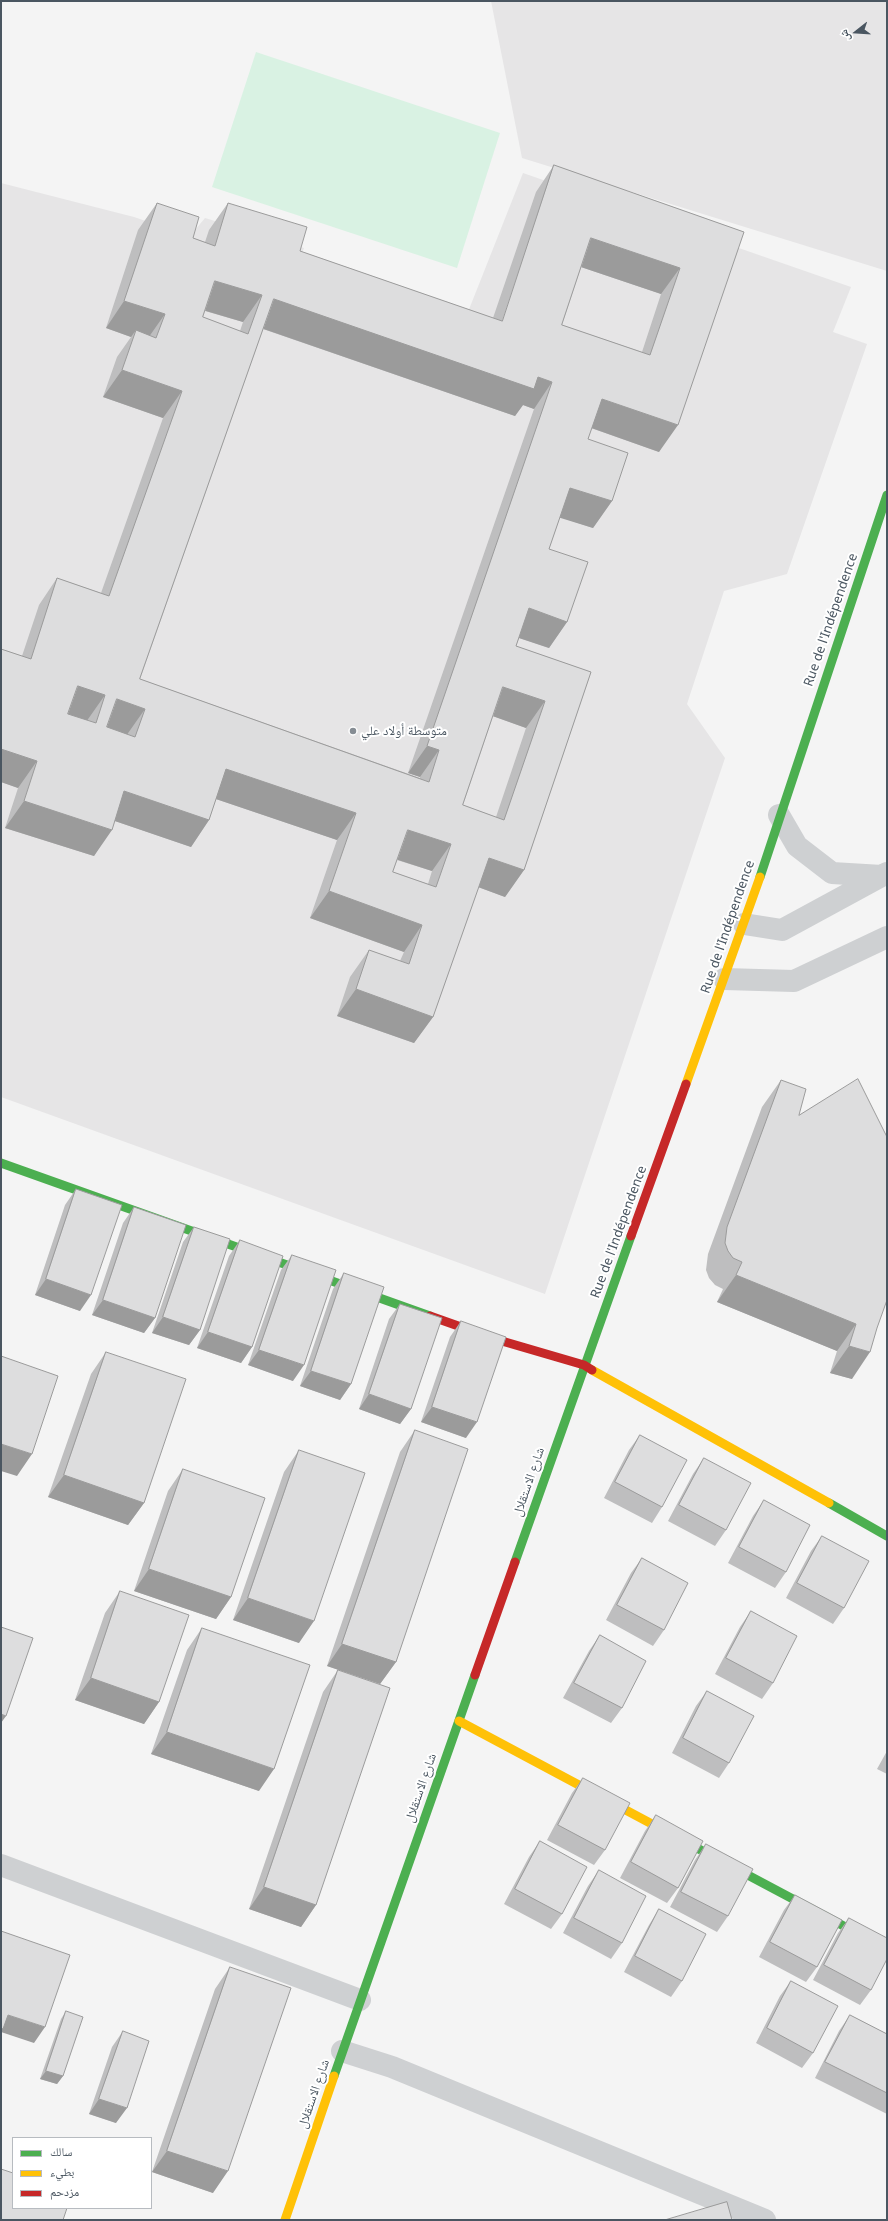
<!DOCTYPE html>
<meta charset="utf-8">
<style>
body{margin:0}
#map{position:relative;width:888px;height:2221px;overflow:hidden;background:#f4f4f4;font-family:"Noto Sans","Noto Naskh Arabic",sans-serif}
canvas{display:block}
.frame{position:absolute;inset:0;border:2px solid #4a5661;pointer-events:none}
.legend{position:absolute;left:12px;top:2137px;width:140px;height:72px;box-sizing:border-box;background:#fff;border:1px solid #b7bbc0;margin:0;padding:5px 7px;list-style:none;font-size:12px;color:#4a5661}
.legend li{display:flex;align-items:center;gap:8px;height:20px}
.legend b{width:20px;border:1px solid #b7bbc0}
.north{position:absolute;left:836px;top:12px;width:40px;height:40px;-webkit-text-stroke:3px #fff;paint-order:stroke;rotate:253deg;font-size:11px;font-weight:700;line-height:16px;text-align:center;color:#4a5661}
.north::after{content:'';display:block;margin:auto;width:14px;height:18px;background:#4a5661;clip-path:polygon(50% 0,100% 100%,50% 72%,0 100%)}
</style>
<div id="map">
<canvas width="888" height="2221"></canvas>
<div class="frame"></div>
<ul class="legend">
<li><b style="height:5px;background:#4caf50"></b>سالك</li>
<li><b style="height:5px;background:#ffc107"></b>بطيء</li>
<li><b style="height:5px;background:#c62828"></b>مزدحم</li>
</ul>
<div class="north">ش</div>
</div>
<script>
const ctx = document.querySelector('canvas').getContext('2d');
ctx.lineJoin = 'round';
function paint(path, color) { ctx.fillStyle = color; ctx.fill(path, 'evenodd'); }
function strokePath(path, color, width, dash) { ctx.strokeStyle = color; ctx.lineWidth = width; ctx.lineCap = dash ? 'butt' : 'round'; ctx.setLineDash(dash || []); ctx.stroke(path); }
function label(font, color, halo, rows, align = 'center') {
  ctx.font = font + ' "Noto Sans","Noto Naskh Arabic",sans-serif'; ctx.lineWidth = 4; ctx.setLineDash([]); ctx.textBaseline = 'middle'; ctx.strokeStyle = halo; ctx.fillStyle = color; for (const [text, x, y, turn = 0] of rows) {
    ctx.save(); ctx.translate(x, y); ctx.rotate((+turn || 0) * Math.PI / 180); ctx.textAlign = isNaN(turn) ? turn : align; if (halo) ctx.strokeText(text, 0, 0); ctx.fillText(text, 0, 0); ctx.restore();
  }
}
const education = new Path2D(`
 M491,1h396v270l-365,-113z
 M523,173l328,114 -18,45 34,12 -80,230 -63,17 -37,113 38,54 -180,536 -544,-197v-914l133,34 56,19 15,-18 99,30 -7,18 167,56z`);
const green = new Path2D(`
 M256,52l244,81 -43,135 -245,-81z`);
const street = new Path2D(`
 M779,815l18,31 35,27 50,3
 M744,924l38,6 105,-57
 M724,979l70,2 93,-44
 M1,1865l359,135
 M342,2051l50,16 373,153`);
const fast = new Path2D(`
 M760,877l127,-382
 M1,1163l429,153
 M829,1503l58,33
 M515,1562l116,-326
 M680,1839l207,110
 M334,2076l141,-401`);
const slow = new Path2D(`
 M686,1084l74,-207
 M592,1370l237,133
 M459,1721l221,118
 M285,2220l49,-144`);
const jam = new Path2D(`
 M631,1236l55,-152
 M430,1316l65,23 89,26 8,5
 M475,1675l40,-113`);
const wall = new Path2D(`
 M554,165l190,67 -85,220 -68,-24 -3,11 24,62 -19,27 -33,-11 -11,32 18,73 -18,26 -30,-10 -3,8 75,26 -67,198 -19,27 -27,-10 -45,130 -19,26 -77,-27 13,-39 19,-27 31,11 4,-9 -94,-34 27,-78 -121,-41 -7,21 -18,27 -76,-26 -21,35 -89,-28 13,-40 -17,-6v-133l21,7 17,-51 18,-27 44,15 62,-175 -60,-21 14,-40 14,-20 -25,-9 32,-98 19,-27 36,35 12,4 4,-12 19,-27 72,48 193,67 43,-126zM581,267l80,27 -19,58 -80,-27zM205,311l38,11 -3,9 -37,-14zM263,329l252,87 8,-11 11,4 -126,364 12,4v1l-280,-99zM493,716l33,12 -30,89 -33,-12zM397,860l35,11 -4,13 -35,-12z
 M781,1080l18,35 88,22 -35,242 -22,-6 7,-22 -120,-49 6,-13 -8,-4 -6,-7 -3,-8 2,-16 54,-147z
 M76,1189l4,122 -45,-16 30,-90z
 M134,1207l21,111 -11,15 -52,-18 31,-92z
 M194,1227l6,103 -11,15 -37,-12 31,-91z
 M240,1240l12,107 -11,16 -44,-15 32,-92z
 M292,1255l1,126 -45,-16 33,-95z
 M344,1273l7,111 -11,16 -40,-14 33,-97z
 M400,1304l11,105 -11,15 -41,-15 30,-90z
 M461,1321l5,117 -45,-16 29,-85z
 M106,1352l38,151 -16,22 -80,-28 43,-123z
 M415,1430l-19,232 -16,22 -53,-18 73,-214z
 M640,1435l22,72 -10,16 -48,-25 25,-48z
 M299,1450v193l-66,-23 51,-148z
 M704,1458l22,72 -11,16 -47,-25 25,-47z
 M183,1469l48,128 -15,22 -82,-28 34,-100z
 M764,1500l22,72 -11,16 -47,-25 25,-47z
 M822,1536l22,72 -11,16 -47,-26 25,-47z
 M642,1558l22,72 -11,16 -47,-26 25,-47z
 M120,1591l39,111 -15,22 -69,-24 30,-87z
 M751,1611l22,72 -11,16 -47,-25 25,-47z
 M202,1628l57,163 -108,-37 36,-104z
 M600,1635l22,73 -11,15 -48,-25 26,-47z
 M338,1670l-22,235 -15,22 -52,-18 74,-217z
 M707,1691l22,72 -10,15 -47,-25 24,-47z
 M887,1751v23l-10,-5z
 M583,1778l22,72 -11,15 -47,-25 25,-47z
 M656,1815l22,73 -11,15 -47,-25 25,-47z
 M540,1841l22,73 -11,15 -47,-25 25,-47z
 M706,1844l22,72 -11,16 -47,-25 25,-47z
 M599,1870l23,73 -11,16 -48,-26 25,-47z
 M795,1895l22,72 -11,15 -47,-25 25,-47z
 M659,1909l23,72 -11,16 -47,-25 25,-47z
 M849,1918l22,72 -11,15 -47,-25 25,-47z
 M230,1967l-17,226 -61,-21 63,-183z
 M791,1981l22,72 -11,15 -46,-25 24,-47z
 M66,2011l-3,65 -6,8 -17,-5 21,-60z
 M850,2015l37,19v80l-72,-36 24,-47z
 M123,2031l-7,92 -27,-9 23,-67z`);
const shadedWall = new Path2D(`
 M591,238l89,30 -19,26 -89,-30z
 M215,281l47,14 -19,27 -47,-14z
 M274,299l264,78 14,5 -18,27 -11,-4 -8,11 -260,-90z
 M124,301l41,13 -19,27 -10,-11 -5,7 -25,-9z
 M122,370l60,21 -19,27 -60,-21z
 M602,399l76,26 -19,27 -76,-27z
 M570,488l42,13 -19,27 -42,-13z
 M529,608l38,14 -18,26 -39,-13z
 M78,686l27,9 -19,27 -27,-9z
 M503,687l42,14 -19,27 -42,-15z
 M117,699l28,10 -19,27 -28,-10z
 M427,746l12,4 -19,27 -12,-4z
 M1,749l36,12 -19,27 -17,-6z
 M226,769l130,44 -19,27 -130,-44z
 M124,791l85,29 -18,27 -85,-29z
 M24,801l88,29 -18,26 -89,-28z
 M408,830l43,14 -19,27 -43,-14z
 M489,858l35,12 -19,27 -35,-13z
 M329,891l93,34 -18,27 -94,-34z
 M356,989l77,28 -19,26 -77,-27z
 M736,1275l120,49 -19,27 -120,-49z
 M46,1279l45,16 -11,16 -45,-16z
 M103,1300l52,18 -11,15 -52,-18z
 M163,1317l37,13 -11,15 -37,-12z
 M208,1332l44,15 -11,16 -44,-15z
 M849,1346l21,6 -18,27 -22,-6z
 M259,1350l45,15 -11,16 -45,-16z
 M311,1371l40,13 -11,16 -40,-14z
 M369,1394l42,15 -11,15 -41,-15z
 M432,1407l45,15 -11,16 -45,-16z
 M1,1444l31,10 -15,22 -16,-5z
 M64,1475l80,28 -16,22 -80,-28z
 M149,1569l82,28 -15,22 -82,-28z
 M248,1598l66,23 -15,22 -66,-23z
 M342,1644l54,18 -16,22 -53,-18z
 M91,1678l68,24 -15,22 -69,-24z
 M1,1714l5,2 -5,7z
 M167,1732l107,37 -15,22 -108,-37z
 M264,1887l52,18 -15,22 -52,-18z
 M8,2015l37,12 -11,16 -33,-11v-7z
 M46,2071l17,5 -6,8 -17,-5z
 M99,2099l28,9 -11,15 -27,-9z
 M167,2151l61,20 -15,22 -61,-21z`);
const building = new Path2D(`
 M554,165l190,67 -66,193 -76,-26 -14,40 40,14 -16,48 -42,-13 -21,61 39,13 -21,60 -38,-14 -13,38 75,26 -67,198 -35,-12 -56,159 -77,-28 13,-39 40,14 13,-39 -93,-34 27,-78 -130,-44 -17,51 -85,-29 -12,39 -88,-29 13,-40 -36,-12v-100l30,10 26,-81 52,18 73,-205 -60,-21 14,-40 20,8 9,-24 -41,-13 33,-98 42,14 -6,21 22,8 13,-43 79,24 -7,24 202,70zM591,238l89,30 -30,87 -88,-30zM215,281l47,14 -14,39 -45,-17zM274,299l260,90 4,-12 14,5 -125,364 12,4 -10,32 -289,-103zM78,686l27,9 -9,28 -28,-9zM503,687l42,14 -41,119 -41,-15zM117,699l28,10 -10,28 -28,-10zM408,830l43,14 -15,43 -43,-15z
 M858,1079l29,58v163l-10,28 -7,24 -21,-6 7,-22 -120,-49 6,-13 -9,-4 -5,-7 -3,-8 2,-16 54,-147 25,9 -7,26z
 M76,1189l46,16 -31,90 -45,-16z
 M134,1207l52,18 -31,93 -52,-18z
 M194,1227l36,12 -30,91 -37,-13z
 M240,1240l43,16 -31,91 -44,-15z
 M292,1255l44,15 -32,95 -45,-15z
 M344,1273l40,14 -33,97 -40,-13z
 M400,1304l42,14 -31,91 -42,-15z
 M461,1321l45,16 -29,85 -45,-15z
 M106,1352l80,27 -42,124 -80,-28z
 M1,1356l57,20 -26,78 -31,-10z
 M415,1430l53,19 -72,213 -54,-18z
 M640,1435l47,25 -25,47 -47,-25z
 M299,1450l66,23 -51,148 -66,-23z
 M704,1458l47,25 -25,47 -47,-25z
 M183,1469l82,29 -34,99 -82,-28z
 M764,1500l46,25 -24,47 -47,-25z
 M822,1536l47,25 -25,47 -47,-25z
 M642,1558l46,25 -24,47 -47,-25z
 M120,1591l69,24 -30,87 -68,-24z
 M751,1611l46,25 -24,47 -47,-25z
 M1,1627l32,11 -27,78 -5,-2z
 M202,1628l108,37 -36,104 -107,-37z
 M600,1635l46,26 -24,47 -48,-25z
 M338,1670l52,18 -74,217 -52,-18z
 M707,1691l47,25 -25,47 -46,-25z
 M583,1778l47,25 -25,47 -47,-25z
 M656,1815l47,26 -25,47 -47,-26z
 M540,1841l47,26 -25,47 -47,-25z
 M706,1844l47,25 -25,47 -47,-24z
 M599,1870l47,26 -24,47 -48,-25z
 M795,1895l47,25 -25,47 -47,-25z
 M659,1909l47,25 -24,47 -47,-25z
 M849,1918l38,20v21l-16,31 -47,-25z
 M1,1931l69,24 -25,72 -37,-12 -5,14 -2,-1z
 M230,1967l61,21 -63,183 -61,-20z
 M791,1981l47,25 -25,47 -46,-25z
 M66,2011l17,6 -20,59 -17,-5z
 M850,2015l37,19v59l-62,-31z
 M123,2031l26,10 -22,67 -28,-9z
 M1,2169l12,4v35h54l-4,12h-62z
 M727,2202l5,18h-67z`);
const markers = [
 [353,731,4,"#868d94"]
];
const streetNames = [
 ["Rue de l'Indépendence",831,620,-71],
 ["Rue de l'Indépendence",728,927,-71],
 ["Rue de l'Indépendence",619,1232,-70],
 ["شارع الاستقلال",529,1482,-71],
 ["شارع الاستقلال",421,1788,-71],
 ["شارع الاستقلال",314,2094,-71]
];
const poiNames = [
 ["متوسطة أولاد علي",361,731]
];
paint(education, '#e6e5e6');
paint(green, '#d9f2e3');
strokePath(street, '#ced0d2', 22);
strokePath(fast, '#4caf50', 9);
strokePath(slow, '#ffc107', 9);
strokePath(jam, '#c62828', 9);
paint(wall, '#bebebf');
paint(shadedWall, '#9b9b9b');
paint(building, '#ddddde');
strokePath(building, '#9b9b9b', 1);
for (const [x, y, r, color] of markers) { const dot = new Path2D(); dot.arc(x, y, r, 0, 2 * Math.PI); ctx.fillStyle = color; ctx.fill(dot); strokePath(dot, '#fff', 1.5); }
label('13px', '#4a5661', '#fff', streetNames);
label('13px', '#4a5661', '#fff', poiNames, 'left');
</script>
